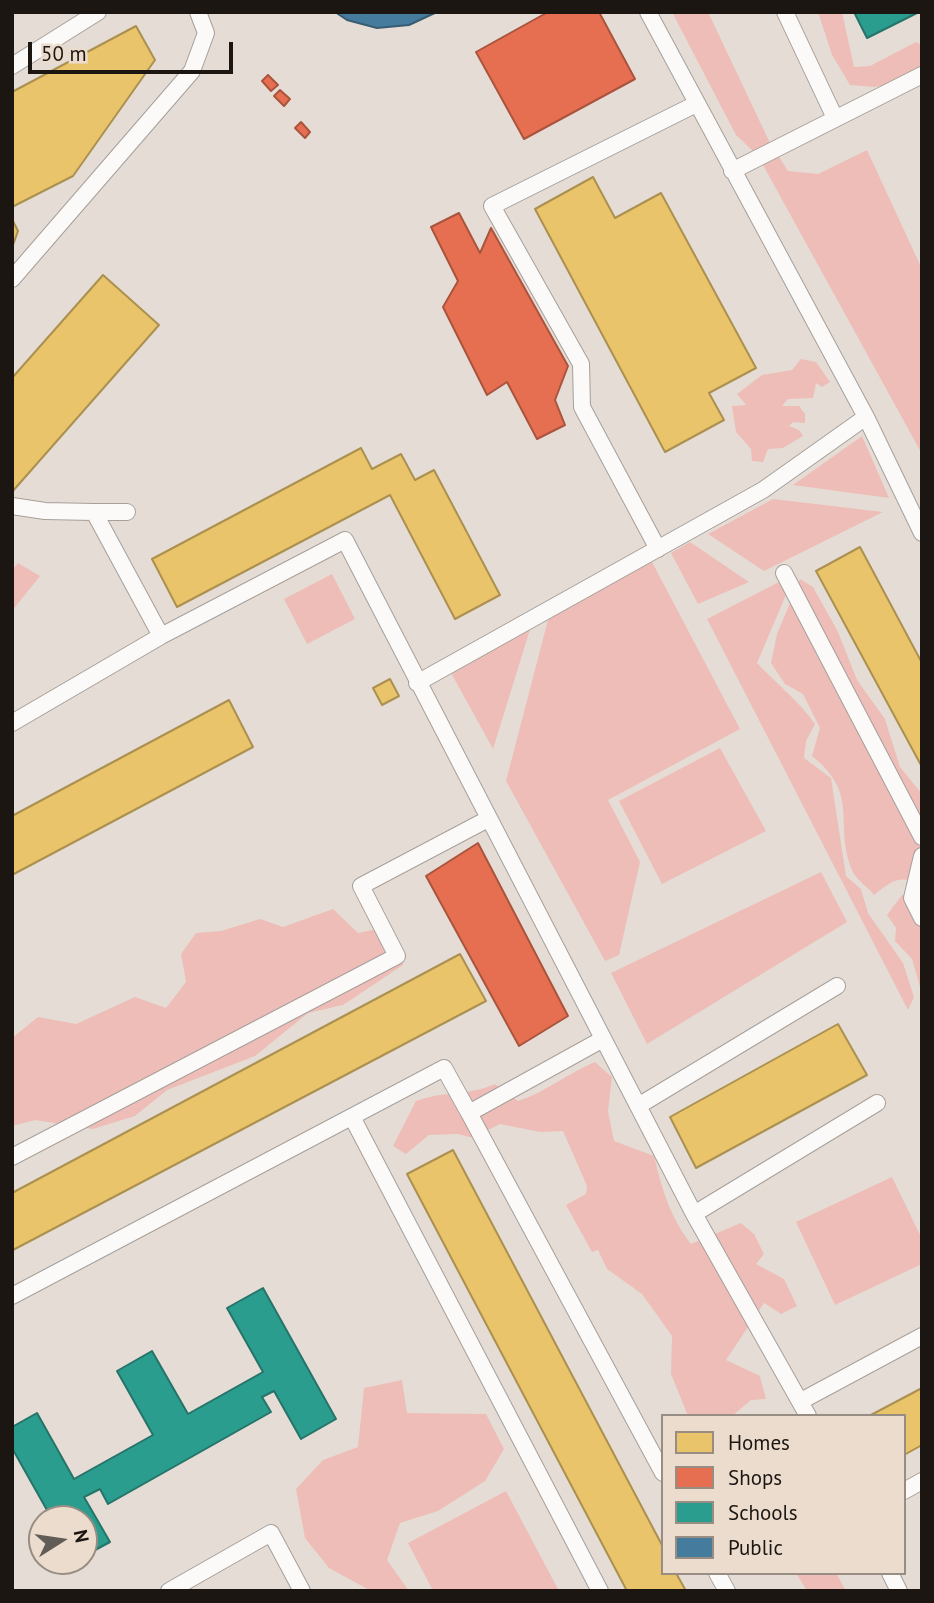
<!DOCTYPE html>
<style>
body{margin:0}
#map{position:relative;width:934px;height:1603px;overflow:hidden;background:#e5ddd5;font-family:"PT Sans",sans-serif}
canvas{display:block}
.frame{position:absolute;inset:0;border:14px solid #1b1611;pointer-events:none}
.legend{position:absolute;left:661px;top:1414px;width:245px;height:161px;box-sizing:border-box;background:#ecdcce;border:2px solid #988d82;margin:0;padding:9px 12px;list-style:none;font-size:21px;color:#1b1611}
.legend li{display:flex;align-items:center;gap:14px;height:35px}
.legend b{width:35px;border:2px solid #988d82}
.north{position:absolute;left:28px;top:1505px;width:70px;height:70px;box-sizing:border-box;background:#ecdcce;border:2px solid #988d82;border-radius:50%;rotate:78deg;font-size:19px;font-weight:700;line-height:28px;text-align:center;color:#1b1611}
.north::after{content:'';display:block;margin:auto;width:24px;height:32px;background:#625c56;clip-path:polygon(50% 0,100% 100%,50% 72%,0 100%)}
.scale{position:absolute;left:28px;top:42px;width:205px;height:32px;box-sizing:border-box;border:4px solid #1b1611;border-top:0;padding-left:9px;font-size:21px;line-height:24px;white-space:nowrap;color:#1b1611;-webkit-text-stroke:5px #ecdcce;paint-order:stroke}
</style>
<div id="map">
<canvas width="934" height="1603"></canvas>
<div class="frame"></div>
<ul class="legend">
<li><b style="height:19px;background:#e9c46a"></b>Homes</li>
<li><b style="height:19px;background:#e76f51"></b>Shops</li>
<li><b style="height:19px;background:#2a9d8f"></b>Schools</li>
<li><b style="height:19px;background:#457b9d"></b>Public</li>
</ul>
<div class="north">N</div>
<div class="scale">50 m</div>
</div>
<script>
const ctx = document.querySelector('canvas').getContext('2d');
ctx.lineJoin = 'round';
function paint(path, color) { ctx.fillStyle = color; ctx.fill(path, 'evenodd'); }
function strokePath(path, color, width, dash) { ctx.strokeStyle = color; ctx.lineWidth = width; ctx.lineCap = dash ? 'butt' : 'round'; ctx.setLineDash(dash || []); ctx.stroke(path); }
const green = new Path2D(`
 M672,12h36l62,131 -17,8 -17,-16z
 M818,12h24l12,55 16,-1 46,-24 6,3v35l-48,7 -24,-2 -18,-30z
 M867,150l55,119v185l-159,-289 16,-8 9,14 30,3z
 M801,359l15,3 14,20 -8,5 -6,-4 -3,15 -25,1 -6,7h17l6,8v9l-12,-1 -4,4 10,4 4,6 -20,12 -15,1 -5,13 -11,-1 -1,-12 -15,-17 -4,-26 14,-1 -9,-11 25,-19 30,-5z
 M862,436l27,62 -96,-13z
 M773,499l110,13 -119,59 -56,-37z
 M690,542l59,40 -51,22 -27,-51z
 M652,562l88,167 -132,71 32,62 -21,93 -14,6 -99,-180 43,-165z
 M18,563l22,13 -28,35v-41z
 M332,574l23,45 -48,25 -23,-45z
 M800,579l13,8 25,45 19,48 28,39 15,48 22,27 -2,89c-21,-8 -29,-2 -46,12 -6,-8 -19,-16 -22,-25 -19,-46 9,-75 -40,-114l8,-28 -17,-34 -18,-10 -14,-21 6,-29z
 M783,580l5,10 -31,73c20,21 41,37 58,61l-9,17 -2,17 27,20 15,98 15,13 7,24 35,50 11,34 -6,13 -201,-391z
 M532,623l-39,126 -43,-78z
 M720,748l46,83 -104,53 -43,-83z
 M821,872l26,50 -200,122 -36,-71z
 M902,895l20,5v94l-10,-35 -17,-18 1,-13 -9,-13z
 M333,909l25,24 33,-7 12,39 -60,40 -35,8 -53,43 -88,34 -32,26 -42,13 -58,-9 -23,6v-88l26,-21 38,7 59,-27 31,11 20,-26 -5,-28 15,-21 25,-2 39,-12 23,8z
 M595,1062l17,15 -4,34 6,30 40,15c8,33 16,61 37,88l50,-21 13,11 10,20 -8,10 28,15 13,27 -16,8 -17,-11 -38,57 34,16 6,23 -15,1 -19,16h-44l-17,-42 1,-38 -30,-42 -35,-25 -9,-19 -6,2 -26,-47 20,-11 1,-8 -24,-55 -23,1 -40,-8 -27,14 -15,-4 -29,1 -23,19 -13,-8 23,-45c30,-11 49,-4 79,-17l23,17c28,-9 50,-28 77,-39z
 M892,1177l30,62v25l-87,41 -39,-83z
 M402,1380l5,33 79,1 18,35 -19,32 -47,30 -38,12 -13,37 22,31h-38l-42,-23 -24,-30 -9,-49 27,-29 35,-13 6,-59z
 M506,1491l53,100h-126l-25,-48z
 M796,1573h40l10,18h-39z`);
const homes = new Path2D(`
 M136,26l19,34 -82,116 -61,31v-115z
 M593,177l22,41 46,-25 95,175 -47,25 15,27 -59,32 -130,-243z
 M12,219l6,12 -6,17z
 M103,275l56,50 -147,167v-114z
 M361,448l11,21 29,-15 14,26 19,-10 66,125 -45,24 -65,-124 -213,112 -25,-48z
 M860,547l62,116v104l-106,-196z
 M390,679l9,17 -17,9 -9,-17z
 M229,700l24,47 -241,128v-59z
 M460,954l26,47 -473,249 -1,-57z
 M838,1024l29,51 -171,93 -26,-51z
 M453,1150l210,397v26h13l10,18h-59l-220,-417z
 M922,1388v57l-18,10v-39h-35z`);
const shops = new Path2D(`
 M548,12h51l36,67 -111,60 -48,-87z
 M268,75l10,10 -7,6 -9,-10z
 M280,90l10,9 -6,7 -10,-10z
 M301,122l9,10 -5,6 -10,-10z
 M459,213l21,40 11,-25 77,138 -13,34 10,25 -28,14 -30,-57 -20,13 -44,-88 15,-26 -27,-54z
 M478,843l90,173 -49,30 -93,-170z`);
const schools = new Path2D(`
 M854,12h65l-52,26z
 M263,1288l73,131 -35,20 -27,-48 -12,6 9,15 -163,92 -8,-15 -16,8 26,45 -26,14v-37h-32l-40,-71v-21l25,-14 37,66 79,-44 -36,-64 35,-20 36,63 75,-42 -36,-64z`);
const public = new Path2D(`
 M335,12h102l-28,13 -32,3 -30,-8z`);
const lane = new Path2D(`
 M785,12l50,106
 M12,66l86,-54
 M732,171l190,-96
 M12,279l180,-208 14,-38 -8,-21
 M866,417l56,116
 M12,506l33,5 49,1 67,124
 M94,512h33
 M658,549l-76,-142 -1,-43 -89,-158 204,-102
 M784,573l138,264
 M417,683l346,-193 103,-73 -218,-405
 M12,723l149,-87 184,-96 349,674 114,202
 M922,856l-10,42 10,20
 M638,1106l199,-120
 M469,1113l194,360
 M352,1117l248,474
 M12,1157l385,-201 -36,-70 127,-67
 M694,1214l183,-111
 M12,1296l432,-228 25,45 134,-74
 M801,1401l121,-65
 M904,1491l18,-10
 M717,1573l10,18
 M890,1573l9,18
 M169,1591l102,-58 31,58`);
paint(green, '#eebdb7');
paint(homes, '#e9c46a');
strokePath(homes, '#ab904f', 2);
paint(shops, '#e76f51');
strokePath(shops, '#aa543e', 2);
paint(schools, '#2a9d8f');
strokePath(schools, '#267469', 2);
paint(public, '#457b9d');
strokePath(public, '#385d73', 2);
strokePath(lane, '#a69f9a', 18);
strokePath(lane, '#fbfaf9', 16);
</script>
